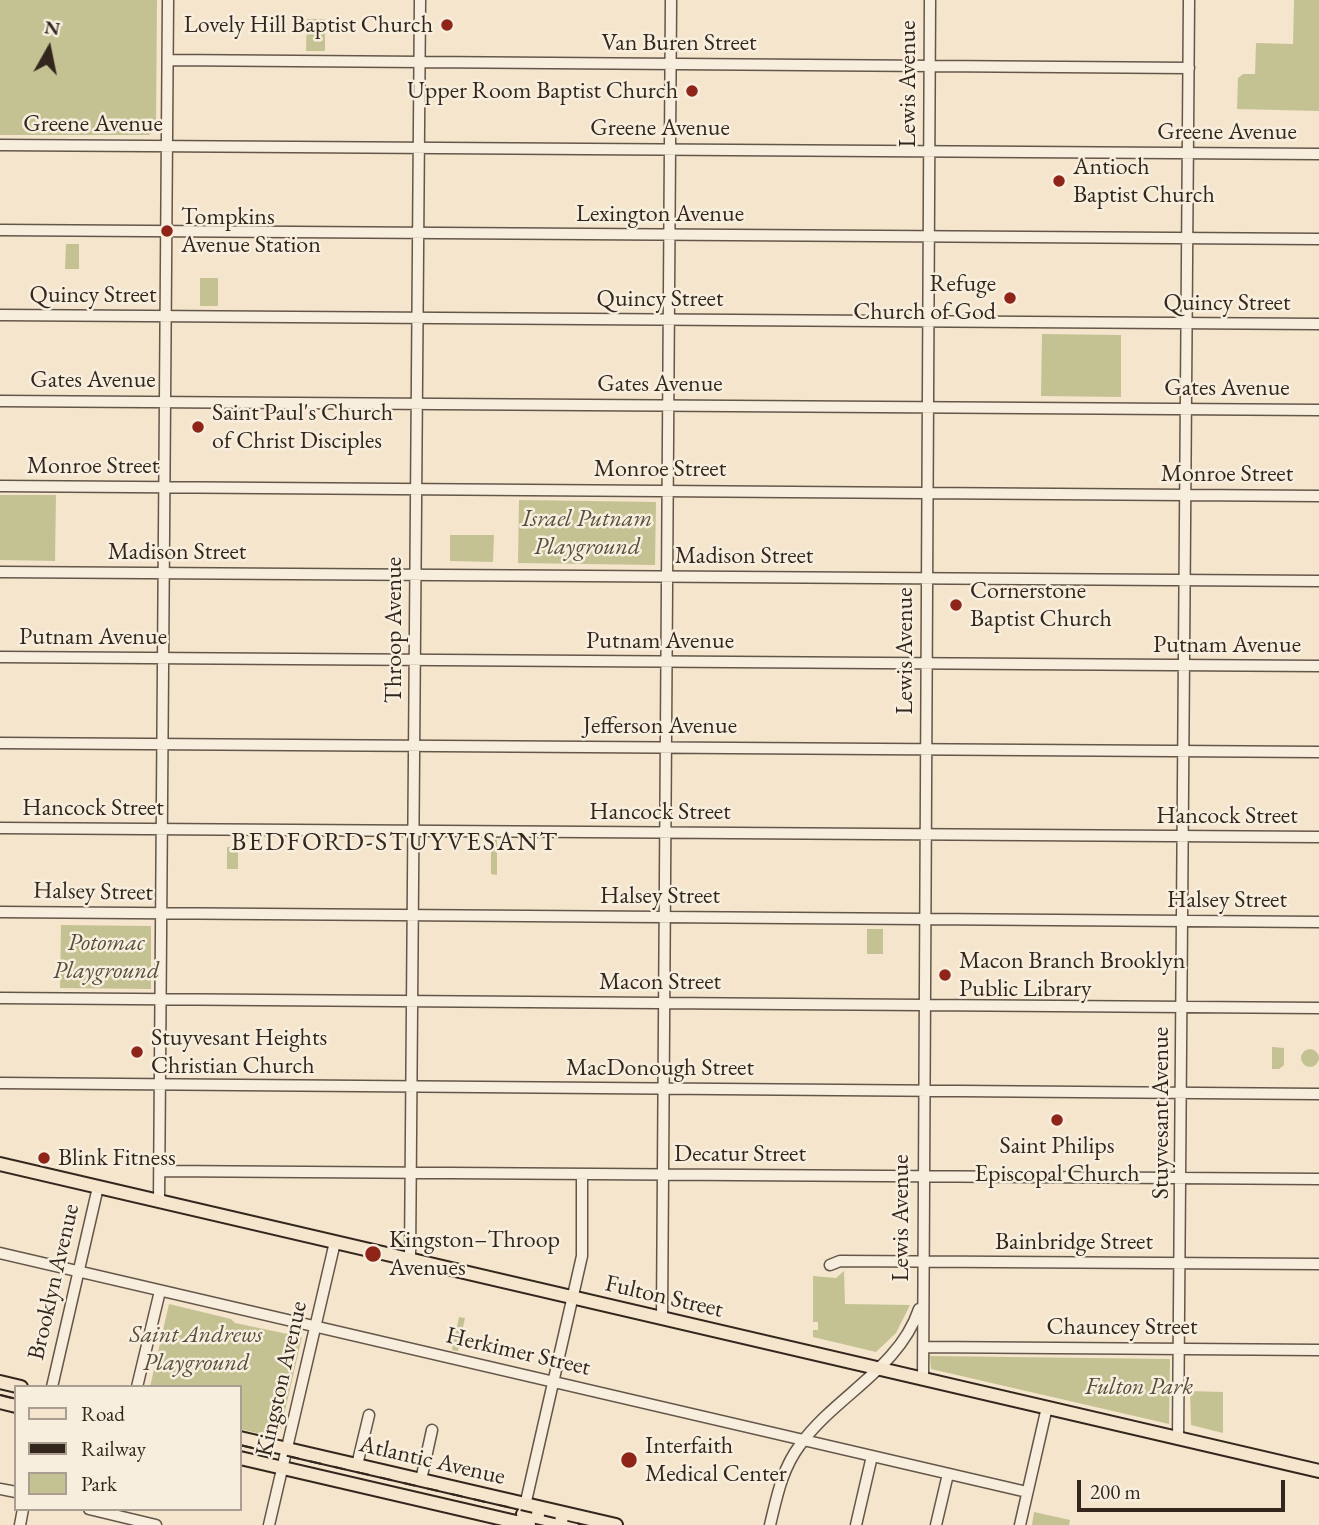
<!DOCTYPE html>
<meta charset="utf-8">
<style>
body{margin:0}
#map{position:relative;width:1319px;height:1525px;overflow:hidden;background:#f5e5cd;font-family:"EB Garamond",serif}
canvas{display:block}
.legend{position:absolute;left:14px;top:1385px;width:228px;height:126px;box-sizing:border-box;background:#f8eede;border:2px solid #a99e91;margin:0;padding:9px 12px;list-style:none;font-size:21px;color:#33261d}
.legend li{display:flex;align-items:center;gap:14px;height:35px}
.legend b{width:35px;border:2px solid #a99e91}
.north{position:absolute;left:14px;top:14px;width:70px;height:70px;-webkit-text-stroke:5px #f8eede;paint-order:stroke;rotate:9deg;font-size:19px;font-weight:700;line-height:28px;text-align:center;color:#33261d}
.north::after{content:'';display:block;margin:auto;width:24px;height:32px;background:#33261d;clip-path:polygon(50% 0,100% 100%,50% 72%,0 100%)}
.scale{position:absolute;left:1077px;top:1480px;width:208px;height:32px;box-sizing:border-box;border:4px solid #33261d;border-top:0;padding-left:9px;font-size:21px;line-height:24px;white-space:nowrap;color:#33261d;-webkit-text-stroke:5px #f8eede;paint-order:stroke}
</style>
<div id="map">
<canvas width="1319" height="1525"></canvas>
<ul class="legend">
<li><b style="height:9px;background:#f5e5cd"></b>Road</li>
<li><b style="height:9px;background:#33261d"></b>Railway</li>
<li><b style="height:19px;background:#c4c293"></b>Park</li>
</ul>
<div class="north">N</div>
<div class="scale">200 m</div>
</div>
<script>
const ctx = document.querySelector('canvas').getContext('2d');
ctx.lineJoin = 'round';
function paint(path, color) { ctx.fillStyle = color; ctx.fill(path, 'evenodd'); }
function strokePath(path, color, width, dash) { ctx.strokeStyle = color; ctx.lineWidth = width; ctx.lineCap = dash ? 'butt' : 'round'; ctx.setLineDash(dash || []); ctx.stroke(path); }
function label(font, color, halo, rows, align = 'center') {
  ctx.font = font + ' "EB Garamond",serif'; ctx.lineWidth = 5; ctx.setLineDash([]); ctx.textBaseline = 'middle'; ctx.strokeStyle = halo; ctx.fillStyle = color; for (const [text, x, y, turn = 0] of rows) {
    ctx.save(); ctx.translate(x, y); ctx.rotate((+turn || 0) * Math.PI / 180); ctx.textAlign = isNaN(turn) ? turn : align; if (halo) ctx.strokeText(text, 0, 0); ctx.fillText(text, 0, 0); ctx.restore();
  }
}
const green = new Path2D(`
 M0,0h157l-1,129 -7,6h-149z
 M1294,0h25v111l-82,-2 1,-31 5,-4h12l1,-31 37,1z
 M307,19h18v32h-19z
 M66,244h13v25h-14z
 M200,278h18v28h-18z
 M1042,334l79,1v62l-80,-1z
 M0,495h56l-1,66 -55,-1z
 M519,500l137,2 -1,63 -137,-2z
 M450,535h44l-1,27 -43,-1z
 M491,840h6v35l-6,-1z
 M227,847h11v22h-11z
 M61,925l90,1v63l-91,-1z
 M867,929h16v25h-16z
 M1272,1047l12,1v17l-5,4h-7z
 M1301 1058a9 9 0 1 1 18 0a9 9 0 1 1-18 0Z
 M844,1271l1,33 65,1 -14,28 -20,19 -63,-15v-7h5v-8h-5v-46l23,2z
 M169,1304l62,15 4,4 67,14 -21,91 -24,5 -17,-4v-42h-90z
 M459,1317l6,1 -7,33 -6,-1z
 M930,1356l240,3 -1,65 -238,-55z
 M1190,1391l33,1v41l-32,-8z
 M1034,1512l36,8 -1,5h-37z`);
const minor = new Path2D(`
 M168,60l1021,8
 M0,145l1319,9
 M0,230l1319,9
 M0,315l1319,9
 M0,401l1319,9
 M0,486l1319,10
 M0,572l1319,9
 M0,657l1319,9
 M0,743l1319,9
 M0,828l1319,9
 M0,912l1319,10
 M0,998l1319,10
 M0,1083l1319,11
 M160,1171l1159,8
 M159,1201l9,-1201
 M0,1253l1027,239
 M410,1259l10,-1259
 M830,1265l10,-4 479,3
 M662,1318l9,-1318
 M924,1347l395,3
 M923,1378l7,-1378
 M52,1387l46,-200
 M137,1387l23,-96
 M1178,1439l11,-1439
 M357,1465l12,-50
 M421,1480l11,-50
 M0,1489l16,3
 M89,1509l67,16
 M524,1510l58,-254v-82
 M20,1525l3,-16
 M269,1525l66,-283
 M770,1525c7,-29 12,-56 30,-80 35,-49 99,-76 119,-136
 M856,1525l16,-69
 M936,1525l12,-51
 M1020,1525l27,-118`);
const major = new Path2D(`
 M0,1164l1319,307
 M0,1382l21,5
 M0,1402l16,4
 M240,1438l376,87
 M240,1458l289,67
 M523,1514l49,11`);
const rail = new Path2D(`
 M0,1395l16,4
 M240,1445l345,80`);
const markers = [
 [447,25,7,"#8f2418"],
 [692,91,7,"#8f2418"],
 [1059,181,7,"#8f2418"],
 [167,231,7,"#8f2418"],
 [1010,298,7,"#8f2418"],
 [198,427,7,"#8f2418"],
 [956,605,7,"#8f2418"],
 [945,975,7,"#8f2418"],
 [137,1052,7,"#8f2418"],
 [1057,1120,7,"#8f2418"],
 [44,1158,7,"#8f2418"],
 [373,1254,9,"#8f2418"],
 [629,1460,9,"#8f2418"]
];
const poiNames = [
 ["Lovely Hill Baptist Church",433,25,"right"],
 ["Upper Room Baptist Church",678,91,"right"],
 ["Antioch",1073,167],
 ["Baptist Church",1073,195],
 ["Tompkins",181,217],
 ["Avenue Station",181,245],
 ["Refuge",996,284,"right"],
 ["Church of God",996,312,"right"],
 ["Saint Paul's Church",212,413],
 ["of Christ Disciples",212,441],
 ["Cornerstone",970,591],
 ["Baptist Church",970,619],
 ["Macon Branch Brooklyn",959,961],
 ["Public Library",959,989],
 ["Stuyvesant Heights",151,1038],
 ["Christian Church",151,1066],
 ["Saint Philips",1057,1146,"center"],
 ["Episcopal Church",1057,1174,"center"],
 ["Blink Fitness",58,1158],
 ["Kingston–Throop",389,1240],
 ["Avenues",389,1268],
 ["Interfaith",645,1446],
 ["Medical Center",645,1474]
];
const streetNames = [
 ["Van Buren Street",679,43],
 ["Lewis Avenue",908,84,-90],
 ["Greene Avenue",93,124],
 ["Greene Avenue",660,128],
 ["Greene Avenue",1227,132],
 ["Lexington Avenue",660,214],
 ["Quincy Street",93,295],
 ["Quincy Street",660,299],
 ["Quincy Street",1227,303],
 ["Gates Avenue",93,380],
 ["Gates Avenue",660,384],
 ["Gates Avenue",1227,388],
 ["Monroe Street",93,466],
 ["Monroe Street",660,469],
 ["Monroe Street",1227,474],
 ["Madison Street",177,552],
 ["Madison Street",744,556],
 ["Throop Avenue",394,630,-90],
 ["Putnam Avenue",93,637],
 ["Putnam Avenue",660,641],
 ["Putnam Avenue",1227,645],
 ["Lewis Avenue",905,651,-90],
 ["Jefferson Avenue",660,726],
 ["Hancock Street",93,808],
 ["Hancock Street",660,812],
 ["Hancock Street",1227,816],
 ["Halsey Street",93,892,1],
 ["Halsey Street",660,896],
 ["Halsey Street",1227,900],
 ["Macon Street",660,982],
 ["MacDonough Street",660,1068],
 ["Stuyvesant Avenue",1161,1113,-90],
 ["Decatur Street",740,1154],
 ["Lewis Avenue",901,1218,-90],
 ["Bainbridge Street",1074,1242],
 ["Brooklyn Avenue",54,1282,-77],
 ["Fulton Street",664,1297,13],
 ["Chauncey Street",1122,1327],
 ["Herkimer Street",518,1352,13],
 ["Kingston Avenue",282,1379,-77],
 ["Atlantic Avenue",432,1461,13]
];
const parkNames = [
 ["Israel Putnam",587,519],
 ["Playground",587,547],
 ["Potomac",106,943],
 ["Playground",106,971],
 ["Saint Andrews",196,1335],
 ["Playground",196,1363],
 ["Fulton Park",1139,1387]
];
const neighbourhoodNames = [
 ["BEDFORD-STUYVESANT",395,843]
];
paint(green, '#c4c293');
strokePath(minor, '#645649', 13);
strokePath(major, '#33261d', 16);
strokePath(minor, '#f8eede', 10);
strokePath(major, '#f5e5cd', 12);
strokePath(rail, '#33261d', 2, [12, 12]);
for (const [x, y, r, color] of markers) { const dot = new Path2D(); dot.arc(x, y, r, 0, 2 * Math.PI); ctx.fillStyle = color; ctx.fill(dot); strokePath(dot, '#f8eede', 2.5); }
label('24px', '#33261d', '#f8eede', poiNames, 'left');
label('24px', '#33261d', '#f8eede', streetNames);
label('italic 24px', '#574d3a', '#f8eede', parkNames);
ctx.letterSpacing = '2px';
label('26px', '#33261d', '#f8eede', neighbourhoodNames);
ctx.letterSpacing = '0px';
</script>
